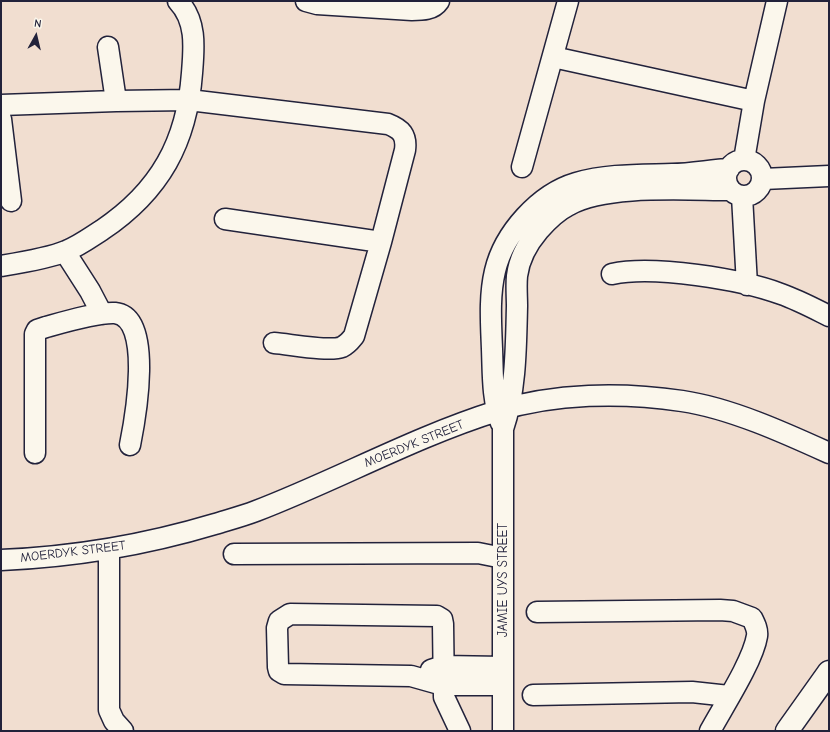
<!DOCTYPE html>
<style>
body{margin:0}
#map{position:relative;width:830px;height:732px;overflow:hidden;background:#f1ded0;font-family:"Comic Neue",sans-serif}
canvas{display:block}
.frame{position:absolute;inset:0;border:2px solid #22223b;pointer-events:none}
.north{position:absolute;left:16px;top:16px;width:40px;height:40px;-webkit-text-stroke:3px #fbf7ec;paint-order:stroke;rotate:8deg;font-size:11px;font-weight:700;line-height:16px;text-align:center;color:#22223b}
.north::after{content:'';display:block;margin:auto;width:14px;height:18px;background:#22223b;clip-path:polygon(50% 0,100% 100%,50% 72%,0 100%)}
</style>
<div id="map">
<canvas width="830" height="732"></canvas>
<div class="frame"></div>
<div class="north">N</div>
</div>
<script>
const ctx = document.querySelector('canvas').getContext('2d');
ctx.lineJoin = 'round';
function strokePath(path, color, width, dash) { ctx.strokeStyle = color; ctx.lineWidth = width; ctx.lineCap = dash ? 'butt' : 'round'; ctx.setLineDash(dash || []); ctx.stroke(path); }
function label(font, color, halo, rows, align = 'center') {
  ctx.font = font + ' "Comic Neue",sans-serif'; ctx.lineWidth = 3; ctx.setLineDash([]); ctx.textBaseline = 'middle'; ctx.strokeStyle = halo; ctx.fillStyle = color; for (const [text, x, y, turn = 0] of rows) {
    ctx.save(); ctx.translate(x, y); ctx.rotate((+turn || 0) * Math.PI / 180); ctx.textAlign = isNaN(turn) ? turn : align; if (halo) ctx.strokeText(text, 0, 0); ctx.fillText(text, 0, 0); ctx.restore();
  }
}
const minor = new Path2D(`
 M306,1l11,3 95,6c10,0 21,0 27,-9
 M108,47l8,54
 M553,57l201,44
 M1,105l115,-4 73,-1 199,24c13,5 19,11 17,26l-24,92 -27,94c-4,5 -6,8 -12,11 -13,5 -53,-3 -68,-4
 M1,119l10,82
 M726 178a18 18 0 1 1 36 0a18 18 0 1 1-36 0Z
 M744,160l10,-59 23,-100
 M522,167l46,-166
 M763,179l66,-3
 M742,196l5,89
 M225,219l156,23
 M65,252l25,39 12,23
 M1,266c18,-3 49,-8 65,-15 13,-5 25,-14 36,-21 58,-39 85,-88 90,-157 2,-25 5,-52 -14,-72
 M612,274c41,-9 129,5 169,20 17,6 32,14 48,22
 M501,423c-9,-24 -8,-49 -9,-74 -1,-26 -3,-53 3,-78 9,-38 44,-77 81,-88 31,-9 63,-8 96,-9 19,0 38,-4 57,-5
 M35,453v-119l2,-4 9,-3c18,-5 51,-15 69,-14 39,4 20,107 15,132
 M109,550v160l5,11 9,10
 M234,554l244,-1 25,5
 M1,560c72,-3 144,-15 214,-36 13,-4 28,-8 41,-13 81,-31 158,-74 241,-100 58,-18 125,-19 185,-10 48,7 103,32 147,52
 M537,612l183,-2 13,1 19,7c3,6 6,12 5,18 -4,25 -34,71 -47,95
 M431,670l12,-4 60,1
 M533,695l159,-3 37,4
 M460,731l-16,-34 -1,-73 -1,-5 -5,-3 -147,-2 -11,7 -2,7 1,39 1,4 5,3 127,2 32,9h60
 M503,731v-302c13,-38 13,-82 14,-123 0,-9 -1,-20 0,-30 2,-17 11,-33 22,-46 8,-9 18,-19 30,-25 36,-21 118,-15 161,-15`);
const major = new Path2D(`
 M787,731l42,-59`);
const streetNames = [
 ["MOERDYK STREET",414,444,-22],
 ["MOERDYK STREET",73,552,-7],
 ["JAMIE UYS STREET",503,580,-90]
];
strokePath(minor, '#22223b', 23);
strokePath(major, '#22223b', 25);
strokePath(minor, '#fbf7ec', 20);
strokePath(major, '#fbf7ec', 22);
label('13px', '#22223b', '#fbf7ec', streetNames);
</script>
